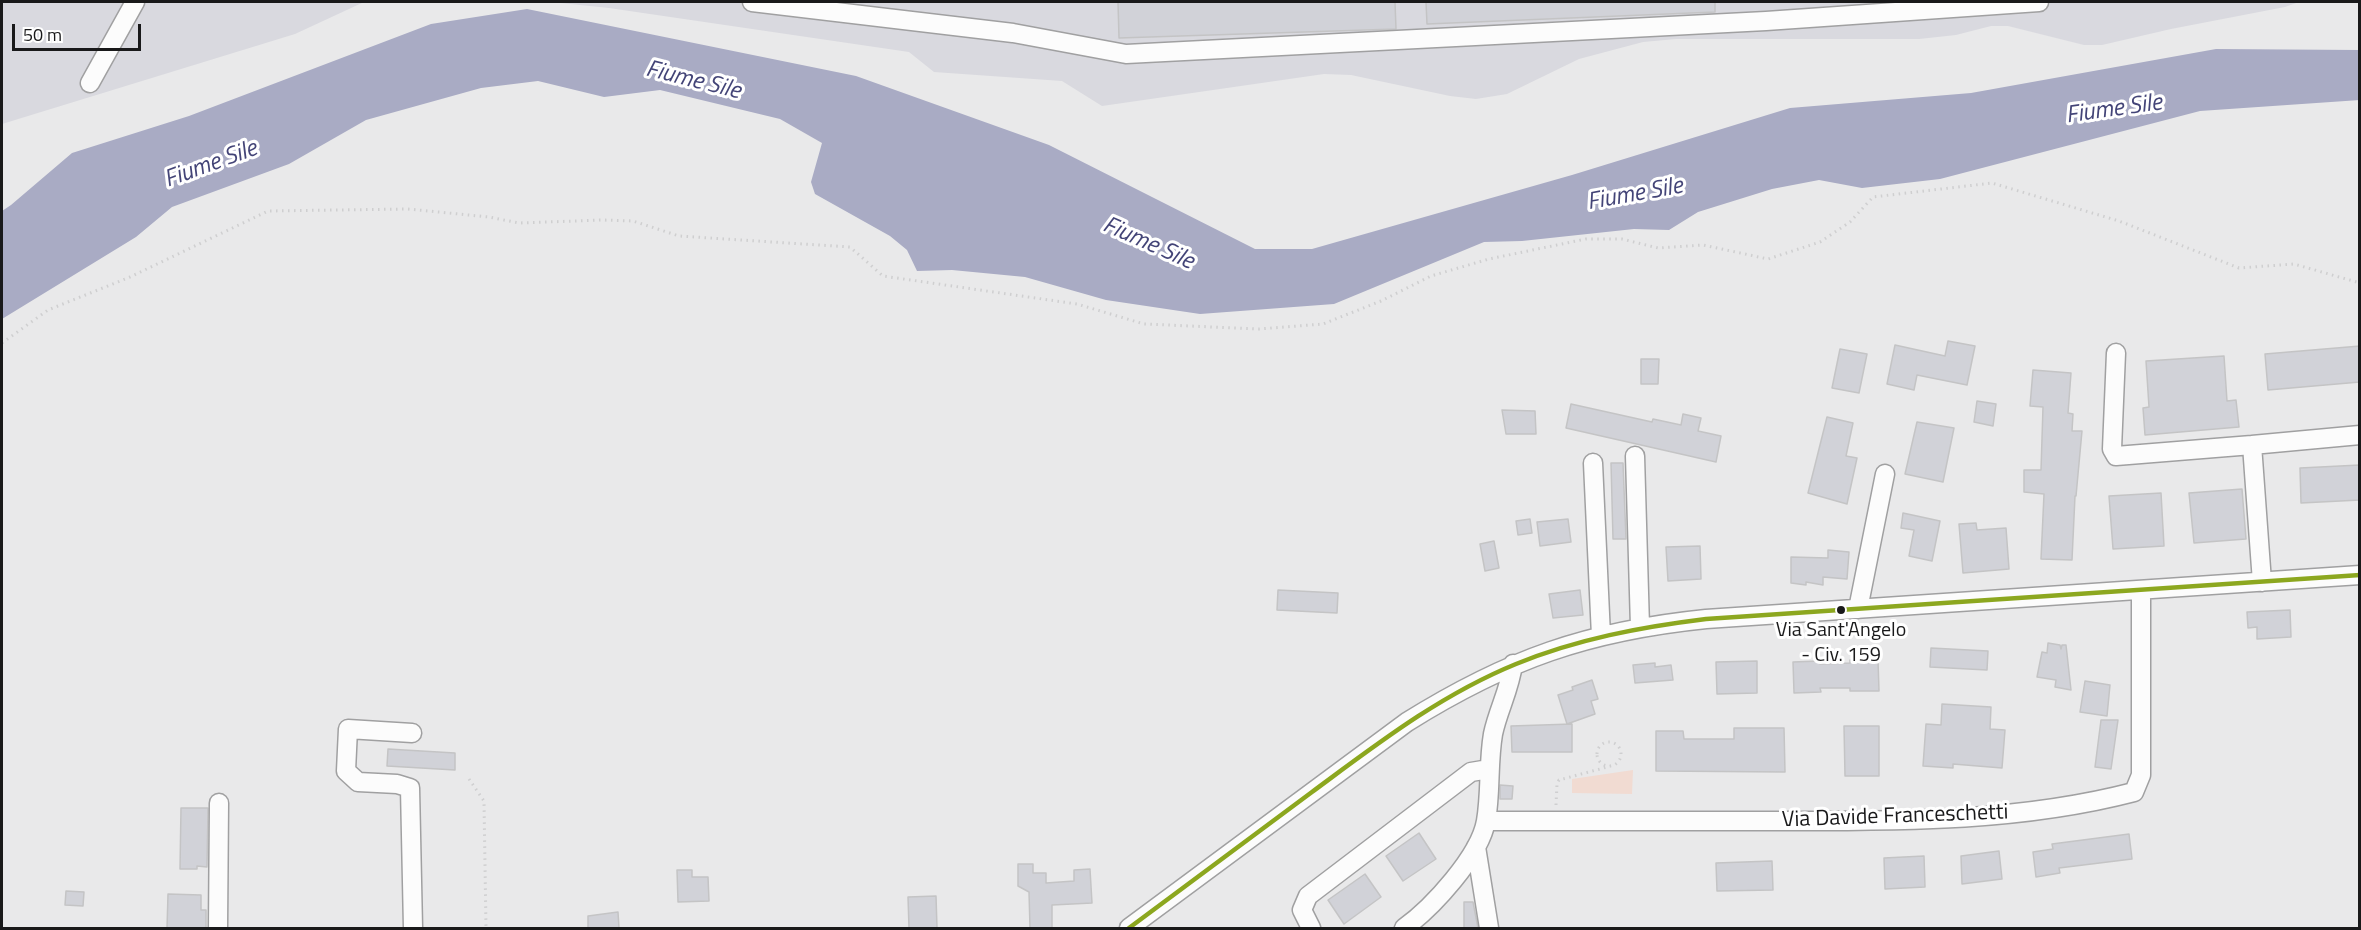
<!DOCTYPE html>
<style>
body{margin:0}
#map{position:relative;width:2361px;height:930px;overflow:hidden;background:#e9e9ea;font-family:"Titillium Web",sans-serif}
canvas{display:block}
.frame{position:absolute;inset:0;border:3px solid #19191a;pointer-events:none}
.scale{position:absolute;left:12px;top:24px;width:129px;height:27px;box-sizing:border-box;border:3px solid #19191a;border-top:0;padding-left:8px;font-size:18px;line-height:21px;white-space:nowrap;color:#19191a;-webkit-text-stroke:4px #fff;paint-order:stroke}
</style>
<div id="map">
<canvas width="2361" height="930"></canvas>
<div class="frame"></div>
<div class="scale">50 m</div>
</div>
<script>
const ctx = document.querySelector('canvas').getContext('2d');
ctx.lineJoin = 'round';
function paint(path, color) { ctx.fillStyle = color; ctx.fill(path, 'evenodd'); }
function strokePath(path, color, width, dash) { ctx.strokeStyle = color; ctx.lineWidth = width; ctx.lineCap = dash ? 'butt' : 'round'; ctx.setLineDash(dash || []); ctx.stroke(path); }
function label(font, color, halo, rows, align = 'center') {
  ctx.font = font + ' "Titillium Web",sans-serif'; ctx.lineWidth = 6; ctx.setLineDash([]); ctx.textBaseline = 'middle'; ctx.strokeStyle = halo; ctx.fillStyle = color; for (const [text, x, y, turn = 0] of rows) {
    ctx.save(); ctx.translate(x, y); ctx.rotate((+turn || 0) * Math.PI / 180); ctx.textAlign = isNaN(turn) ? turn : align; if (halo) ctx.strokeText(text, 0, 0); ctx.fillText(text, 0, 0); ctx.restore();
  }
}
const built = new Path2D(`
 M2,2h362l-69,32 -293,90z
 M551,2h1748l-14,5 -114,22 -69,16h-18l-76,-19h-17l-35,9 -37,4h-243l-33,3 -64,17 -72,35 -31,5 -26,-3 -99,-21 -27,-1 -222,32 -40,-25 -128,-9 -25,-20 -300,-44z`);
const green = new Path2D(`
 M1633,770l-1,24 -60,-1v-14z`);
const water = new Path2D(`
 M527,9l329,67 193,69 206,104h57l260,-74 218,-67 181,-15 245,-44 143,1 1,50 -160,11 -260,68 -78,9 -43,-8 -47,9 -74,23 -29,18 -35,-1 -112,12 -38,1 -150,62 -134,10 -94,-14 -81,-23 -73,-7 -35,1 -10,-21 -17,-14 -75,-42 -4,-12 11,-39 -42,-24 -120,-29 -56,7 -66,-16 -57,7 -115,32 -77,44 -117,43 -36,30 -134,82v-108l9,-6 61,-52 117,-37 242,-92z`);
const building = new Path2D(`
 M1118,2h277l1,27 -277,9z
 M1426,2h289v10l-288,12z
 M1948,341l27,5 -8,39 -50,-10 -3,15 -27,-6 8,-39 50,11z
 M2360,346v36l-92,8 -3,-36z
 M1840,349l27,5 -8,39 -27,-5z
 M2224,356l3,45 9,-1 3,27 -94,8 -2,-27 6,-1 -3,-46z
 M1641,359h18l-1,25h-17z
 M2033,370l38,3 -3,40 5,1 -1,17h10l-6,65h-1l-3,64 -31,-1 3,-65 -20,-2v-22h17l2,-63 -13,-1z
 M1977,401l19,3 -3,22 -19,-4z
 M1571,404l81,18 1,-3 28,6 2,-11 18,4 -3,13 23,5 -5,26 -150,-34z
 M1502,410l33,1 1,23h-30z
 M1827,417l26,6 -7,33 11,2 -10,46 -39,-11z
 M1917,422l37,6 -11,54 -38,-8z
 M1611,463h12l3,76h-13z
 M2360,465v35l-59,3 -1,-35z
 M2242,489l4,50 -52,4 -5,-50z
 M2161,493l3,53 -51,3 -4,-53z
 M1903,513l37,8 -8,40 -23,-5 5,-26 -13,-2z
 M1530,519l2,14 -14,2 -2,-14z
 M1568,519l3,23 -31,4 -3,-24z
 M1976,523l1,7 29,-2 3,41 -46,4 -4,-49z
 M1494,541l5,27 -14,3 -5,-27z
 M1700,546l1,33 -33,2 -2,-34z
 M1828,550l21,2 -2,27 -24,-2v8l-17,-3v3l-15,-2v-26l37,1z
 M1278,590l60,3 -1,20 -60,-3z
 M1580,590l3,25 -30,3 -4,-24z
 M2290,610l1,27 -34,2v-12l-9,1 -1,-16z
 M2048,643l12,2 1,4 1,-4h4l5,45 -16,-3 1,-7 -19,-3 5,-25 5,1z
 M1931,648l57,3 -1,19 -57,-3z
 M1850,660h28l1,31h-29v-3h-30l1,4 -27,1 -1,-31 27,-1v3l30,-1z
 M1757,661v32l-40,1 -1,-32z
 M1655,663v4l16,-2 2,15 -38,3 -2,-18z
 M1592,680l6,19 -7,2 4,13 -28,10 -9,-29 15,-5 -1,-3z
 M2085,681l25,4 -3,31 -27,-4z
 M1942,704l49,3 -1,22 15,1 -3,38 -49,-4v4l-30,-2 3,-42 15,1z
 M2101,720h17l-7,49 -16,-2z
 M1572,724v28h-60l-1,-26z
 M1844,726h35v50h-34z
 M1734,728h50l1,44 -129,-1v-40h27l1,8h50z
 M388,749l67,4v17l-68,-4z
 M1500,785l13,1 -1,13h-12z
 M181,808h27l-1,59 -10,-1v3h-17z
 M1419,833l17,26 -33,22 -17,-25z
 M2129,834l3,25 -73,9 1,5 -24,4 -3,-25 20,-3 -1,-5z
 M1999,851l3,28 -40,5 -1,-28z
 M1924,856l1,31 -40,2 -1,-31z
 M1772,861l1,29 -56,1 -1,-28z
 M1018,864h15v9h13v10l28,-2v-11l16,-1 2,34 -40,2v23h-22l-1,-36 -11,-6z
 M677,870h15v7h16l1,24 -31,1z
 M1365,874l16,23 -37,27 -16,-24z
 M66,891l18,1 -1,14 -18,-1z
 M168,894l33,1v15h5v18h-39z
 M936,896l1,32h-28l-1,-31z
 M1464,902h9l5,26h-14z
 M618,912l1,16h-31v-12z`);
const path = new Path2D(`
 M2,343l46,-33 82,-33 138,-66 140,-2 81,8 30,6 83,-3 31,1 46,15 171,11 33,29 194,28 67,20 115,5 64,-5 58,-23 50,-25 58,-17 97,-20h36l36,9 45,-3 65,14 52,-17 30,-20 23,-25 119,-14 127,38 120,47 55,-4 66,19
 M1597 754a12 12 0 1 1 24 0a12 12 0 1 1-24 0Z
 M469,779l15,22 2,127
 M1556,805l1,-21 2,-4 52,-14`);
const minor = new Path2D(`
 M752,2l261,31 113,21 640,-33 273,-19
 M90,83l45,-81
 M2116,353l-4,96 4,7 136,-11 10,137
 M2252,445l108,-10
 M1635,456l5,171
 M1593,463l8,173
 M1858,609l27,-135
 M412,733l-64,-4 -2,42 12,11 39,2 13,4 3,140
 M1486,821c98,0 197,0 295,0 119,0 238,1 353,-29l7,-17v-185
 M1476,847l13,81
 M218,928l1,-125
 M1129,928l278,-206c101,-63 181,-91 299,-103l654,-44
 M1311,928l-9,-18 6,-14 163,-124 18,-3
 M1404,928c28,-20 76,-72 82,-107 5,-29 2,-58 7,-87 5,-24 17,-45 20,-70`);
const bus1 = new Path2D(`
 M1129,928c61,-45 122,-90 183,-136 65,-48 128,-97 204,-128 61,-25 125,-37 190,-45l654,-44`);
const markers = [
 [1841,610,5,"#19191a"]
];
const busNames = [
 ["Via Sant'Angelo",1841,631],
 ["- Civ. 159",1841,656]
];
const streetNames = [
 ["Via Davide Franceschetti",1895,817,-2]
];
const waterNames = [
 ["Fiume Sile",693,81,14],
 ["Fiume Sile",2114,110,-8],
 ["Fiume Sile",211,165,-20],
 ["Fiume Sile",1635,195,-10],
 ["Fiume Sile",1148,244,24]
];
paint(built, '#d9d9df');
paint(green, '#f1dbd2');
paint(water, '#a9abc4');
paint(building, '#d1d2d8');
strokePath(building, '#c4c4c5', 1.5);
strokePath(minor, '#a0a0a1', 21);
strokePath(path, '#cfcfd0', 3, [1.5, 4.5]);
strokePath(minor, '#fcfcfc', 18);
strokePath(bus1, '#8ca71f', 4.5);
for (const [x, y, r, color] of markers) { const dot = new Path2D(); dot.arc(x, y, r, 0, 2 * Math.PI); ctx.fillStyle = color; ctx.fill(dot); strokePath(dot, '#fff', 2); }
label('20px', '#19191a', '#fff', busNames);
label('22px', '#19191a', '#fff', streetNames);
label('italic 24px', '#434477', '#fff', waterNames);
</script>
